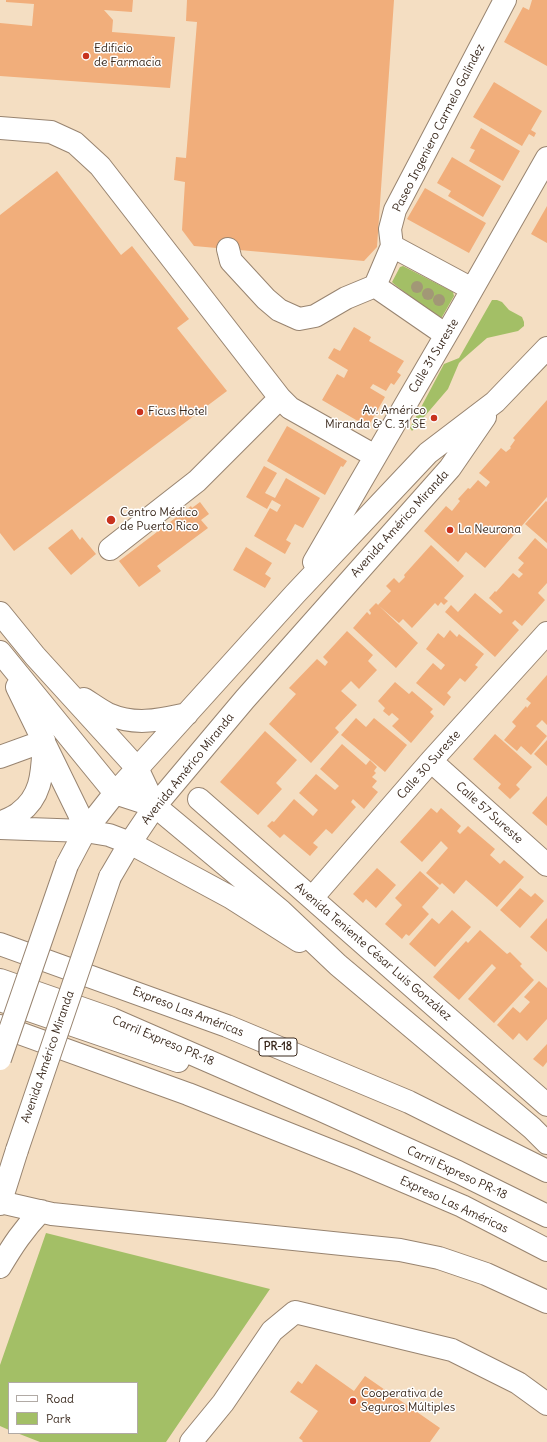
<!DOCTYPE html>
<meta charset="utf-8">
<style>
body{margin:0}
#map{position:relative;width:547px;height:1442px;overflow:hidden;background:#f4dec2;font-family:Delius,sans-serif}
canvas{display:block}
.legend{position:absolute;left:8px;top:1382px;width:130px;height:52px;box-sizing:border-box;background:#fff;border:1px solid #b1aaa5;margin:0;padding:5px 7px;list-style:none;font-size:12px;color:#3b2a1e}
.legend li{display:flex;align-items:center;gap:8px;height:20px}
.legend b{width:20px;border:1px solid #b1aaa5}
</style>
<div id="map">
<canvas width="547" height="1442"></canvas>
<ul class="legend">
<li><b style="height:5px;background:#fff"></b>Road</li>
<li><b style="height:11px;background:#a3bf66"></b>Park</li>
</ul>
</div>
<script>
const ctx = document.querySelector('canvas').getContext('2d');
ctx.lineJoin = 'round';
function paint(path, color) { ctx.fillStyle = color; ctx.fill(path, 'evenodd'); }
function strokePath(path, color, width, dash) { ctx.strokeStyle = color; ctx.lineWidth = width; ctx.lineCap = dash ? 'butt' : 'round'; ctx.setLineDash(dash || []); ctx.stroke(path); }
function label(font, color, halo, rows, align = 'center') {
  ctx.font = font + ' Delius,sans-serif'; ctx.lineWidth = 3; ctx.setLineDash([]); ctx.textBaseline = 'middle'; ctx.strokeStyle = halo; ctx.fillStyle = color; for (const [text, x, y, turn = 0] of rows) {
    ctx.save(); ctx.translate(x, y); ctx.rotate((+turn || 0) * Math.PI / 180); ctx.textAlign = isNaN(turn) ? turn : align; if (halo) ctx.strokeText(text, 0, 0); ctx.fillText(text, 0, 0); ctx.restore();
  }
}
const green = new Path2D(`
 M403,266l50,26 1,4 -12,21 -2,2 -3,-2 -43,-33 -2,-2 8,-15z
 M492,300h5l5,2 7,8 13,7 2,5v4l-6,5 -31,7 -24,21 -4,4 -11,26 -36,42 -2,-3 34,-64 15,-6z
 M46,1233l224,56 -104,153h-126l-23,-9h120v-50h-128v47l-9,-4v-61z`);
const building = new Path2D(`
 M6,0h127l-1,12 -28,-2 9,10 -1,12 63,5 -5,51 -170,-12v-53l32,3 2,-22 -28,-2z
 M187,0h207l-17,247 -13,14 -170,-15 -12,-16 3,-48 -11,-2 2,-23 10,1 11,-136 -11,-1z
 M532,0h15v66l-43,-24 19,-35 6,3z
 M494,82l48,29 -11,19 5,3 -2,4 -5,-3 -7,12 -49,-29z
 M481,128l39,23 -17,30 -34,-20 6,-11 -5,-2z
 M452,157l49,29 -18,31 -35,-21 3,-5 -14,-8z
 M57,171l64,84 11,-9 57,73 -12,9 50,63 -213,160 -14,-18v-318z
 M425,188l61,35 -17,30 -62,-34z
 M547,206v37l-16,-9z
 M354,327l17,10 -2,4 35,20 -7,11 4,3 -7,10 -3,-2 -5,8 -13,-7 -3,4 15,9 -17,30 -46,-27 15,-26 7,4 4,-8 -20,-12 6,-10 6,3z
 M547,400v97l-62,71 -19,-16 -8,10 -34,-31 22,-25 6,5 8,-10 -2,-2 10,-11 2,1 8,-9 8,7 4,-5 -11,-9 22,-25 5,4 5,-4 -1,-1 5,-7 -2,-2z
 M287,426l60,35 -4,6 -2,-1 -16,29 -58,-34z
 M264,466l13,7 -12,20 10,5 11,-20 34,20 -17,30 -8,-4 -9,16 5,3 -6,11 -31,-18 16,-28 7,4 4,-7 -9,-5 -5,9 -21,-12z
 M546,501l1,1v41l-22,-19z
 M200,502l9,12 -8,6 7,8 -51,38 4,5 -22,16 -20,-26 72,-55 1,2z
 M72,529l8,11 2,-3 14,17 -25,21 -23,-27z
 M535,538l12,11v34l-9,10 7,7 -23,26 -7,-6 -3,3 7,7 -24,27 -50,-45 6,-7 7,7 17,-19 25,21 3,-3 -14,-13 6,-7 1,1 17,-19 6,5 4,-4 -5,-4 6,-7 -6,-5z
 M431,545l33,31 -20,22 4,3 -4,4 -3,-3 -3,4 -3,-3 -23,25 -9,-9 -4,4 -21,-18 13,-14 -5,-5 8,-8 5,5 6,-6 -1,-2z
 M246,547l26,16 -7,11 6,4 -6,10 -32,-18z
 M376,603l42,40 -22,25 -43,-40 14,-16 3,3 1,-2 -2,-3z
 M450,630l7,7 2,-3 25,20 -9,11 3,2 -13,15 -5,-4 -13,15 4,4 -7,9 -28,-23 17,-20 8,7 4,-5 -19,-16 12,-16 6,5z
 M347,631l26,24 -5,6 9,9 -18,19 -8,-8 -10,10 16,14 -22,23 4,4 -28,31 -42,-39 27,-30 -7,-6 28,-29 8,7 3,-4 -5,-5z
 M547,675v50l-5,-5 -6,6 11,10 -16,19 -10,-9 -4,5 -13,-11 12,-14 -4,-4 14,-16 1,2 4,-5 -5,-4z
 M395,682l14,12 3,-3 21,18 -3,3 4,4 -23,27 -19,-17 7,-7 -7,-6 -3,3 -6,-5 2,-3 -7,-7z
 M356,718l10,9 8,-9 33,27 -22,27 -44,-37z
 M265,731l32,29 -21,23 6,6 -24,26 -38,-33z
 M495,734l37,33 -16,18 4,4 -10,10 -12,-11 3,-4 -28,-25z
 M547,740v26l-13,-12z
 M342,744l24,21 4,-5 7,7 -3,4 2,2 -4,4 5,4 -5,6 6,5 -14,17 -11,-10 -2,3 5,5 -24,27 -6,-5 -13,14 5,4 -8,9 -26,-22 -4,4 -13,-12 5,-5 2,1 20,-23 19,17 5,-6 -19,-17 17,-19 19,16 4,-4 -19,-17z
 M547,796v30l-15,-13z
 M431,808l6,5 4,-5 20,18 -4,5 3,3 8,-8 27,23 -5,6 10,9 4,-4 20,17 -27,30 -31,-27 -12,14 -12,-11 -2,2 -14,-12 22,-25 -7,-7 -19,21 -22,-20z
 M377,868l19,17 -20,23 -10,-9 -3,4 -10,-9z
 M420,871l19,17 -17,19 7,7 -20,22 -3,-2 -4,5 -17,-15 17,-19 -7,-7z
 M520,888l11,9 4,-4 9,8 -24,27 -20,-18z
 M452,910l19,17 -36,40 -26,-23 23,-26 7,6z
 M547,918v34l-17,-15z
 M480,930l27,24 3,-2 12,12 -2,2 14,14 -40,43 -26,-24 28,-31 -4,-4 -33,36 -26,-23 33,-36 2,2z
 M539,981l8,7v31l-20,22 -8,-8 -6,7 -16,-15 16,-18 7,6 10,-11 -6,-5z
 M547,1044v18l-4,5 -10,-8z
 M316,1364l38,27 11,-15 75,52 -10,14h-128l1,-1 -4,-3 19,-27 -28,-19 8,-11 4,3z`);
const minor = new Path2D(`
 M0,128l51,4 24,11 25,23 180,232 10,10 85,48
 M392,246l80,43
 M228,249l3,12 35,38 13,11 20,9 16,-3 31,-18 29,-12 17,-40 -2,-17 5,-19 110,-210
 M375,286l71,49
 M110,549l87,-68 83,-83
 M314,562l143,-246 90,-158
 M0,613l35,43 102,112 18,38
 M0,652l115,141 40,13
 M17,687l62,127 6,17
 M84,699c8,5 16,11 24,15 28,12 51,6 79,0
 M0,757l44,-16
 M431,761l116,104
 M199,799l348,306
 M67,865l18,-34 30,-38 180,-199 133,-141 67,-51 52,-54
 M110,877l20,-34 25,-37 90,-107 205,-231 35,-51
 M312,898l119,-137 116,-128
 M0,1204l17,-54
 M191,1442l32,-39 49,-72 23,-19 157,38 66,33 29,21`);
const highway = new Path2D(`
 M155,806l126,105 57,54 194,163 15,15
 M0,823c6,-3 14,-6 19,-10 25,-18 23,-45 25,-72
 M0,828l85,3 24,4 21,8 100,54 69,44
 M0,944l227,82 182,76 138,69
 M0,980l112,39 211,92 135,61 89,44
 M0,1000l178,61
 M0,1026l188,68 166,66 108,46 85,44
 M0,1202l52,12 348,36 39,8 47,16 61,28
 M0,1267c13,-22 23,-37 41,-56`);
const minorBridge = new Path2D(`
 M0,1059l67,-194
 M17,1150l93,-273`);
const trees = [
 [417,287],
 [428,294],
 [439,300]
];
const markers = [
 [86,56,4,"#c8321e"],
 [140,412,4,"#c8321e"],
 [434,418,4,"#c8321e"],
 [111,520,5,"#c8321e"],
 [450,530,4,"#c8321e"],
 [353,1401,4,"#c8321e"]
];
const shields = [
 [278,1047,38]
];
const shieldNames = [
 ["PR-18",278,1047]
];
const poiNames = [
 ["Edificio",94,49],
 ["de Farmacia",94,63],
 ["Av. Américo",426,411,"right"],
 ["Miranda & C. 31 SE",426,425,"right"],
 ["Ficus Hotel",148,412],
 ["Centro Médico",120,513],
 ["de Puerto Rico",120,527],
 ["La Neurona",458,530],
 ["Cooperativa de",361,1394],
 ["Seguros Múltiples",361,1408]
];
const streetNames = [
 ["Paseo Ingeniero Carmelo Galíndez",439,128,-63],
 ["Calle 31 Sureste",434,356,-59],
 ["Avenida Américo Miranda",400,524,-48],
 ["Calle 30 Sureste",429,765,-48],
 ["Avenida Américo Miranda",188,769,-51],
 ["Calle 57 Sureste",489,813,42],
 ["Avenida Teniente César Luis González",373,952,41],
 ["Expreso Las Américas",188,1012,21],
 ["Carril Expreso PR-18",163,1041,23],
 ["Avenida Américo Miranda",48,1057,-71],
 ["Carril Expreso PR-18",457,1173,25],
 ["Expreso Las Américas",454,1205,25]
];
paint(green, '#a3bf66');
paint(building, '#f1ae7b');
strokePath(minor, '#988470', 24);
strokePath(highway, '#988470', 24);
strokePath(minor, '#fff', 22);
strokePath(highway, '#fff', 22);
strokePath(minorBridge, '#988470', 24, []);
strokePath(minorBridge, '#fff', 22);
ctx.fillStyle = '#a29876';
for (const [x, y] of trees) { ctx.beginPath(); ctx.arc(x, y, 6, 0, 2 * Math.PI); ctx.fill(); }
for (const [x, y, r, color] of markers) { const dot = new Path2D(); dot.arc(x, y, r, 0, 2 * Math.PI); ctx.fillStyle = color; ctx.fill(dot); strokePath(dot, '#fff', 1.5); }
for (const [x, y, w] of shields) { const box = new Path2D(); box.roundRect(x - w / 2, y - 9, w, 18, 3); ctx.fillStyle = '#fff'; ctx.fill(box); strokePath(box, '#3b2a1e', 1); }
label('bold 11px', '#3b2a1e', null, shieldNames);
label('12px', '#3b2a1e', '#fff', poiNames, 'left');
label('12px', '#3b2a1e', '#fff', streetNames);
</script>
